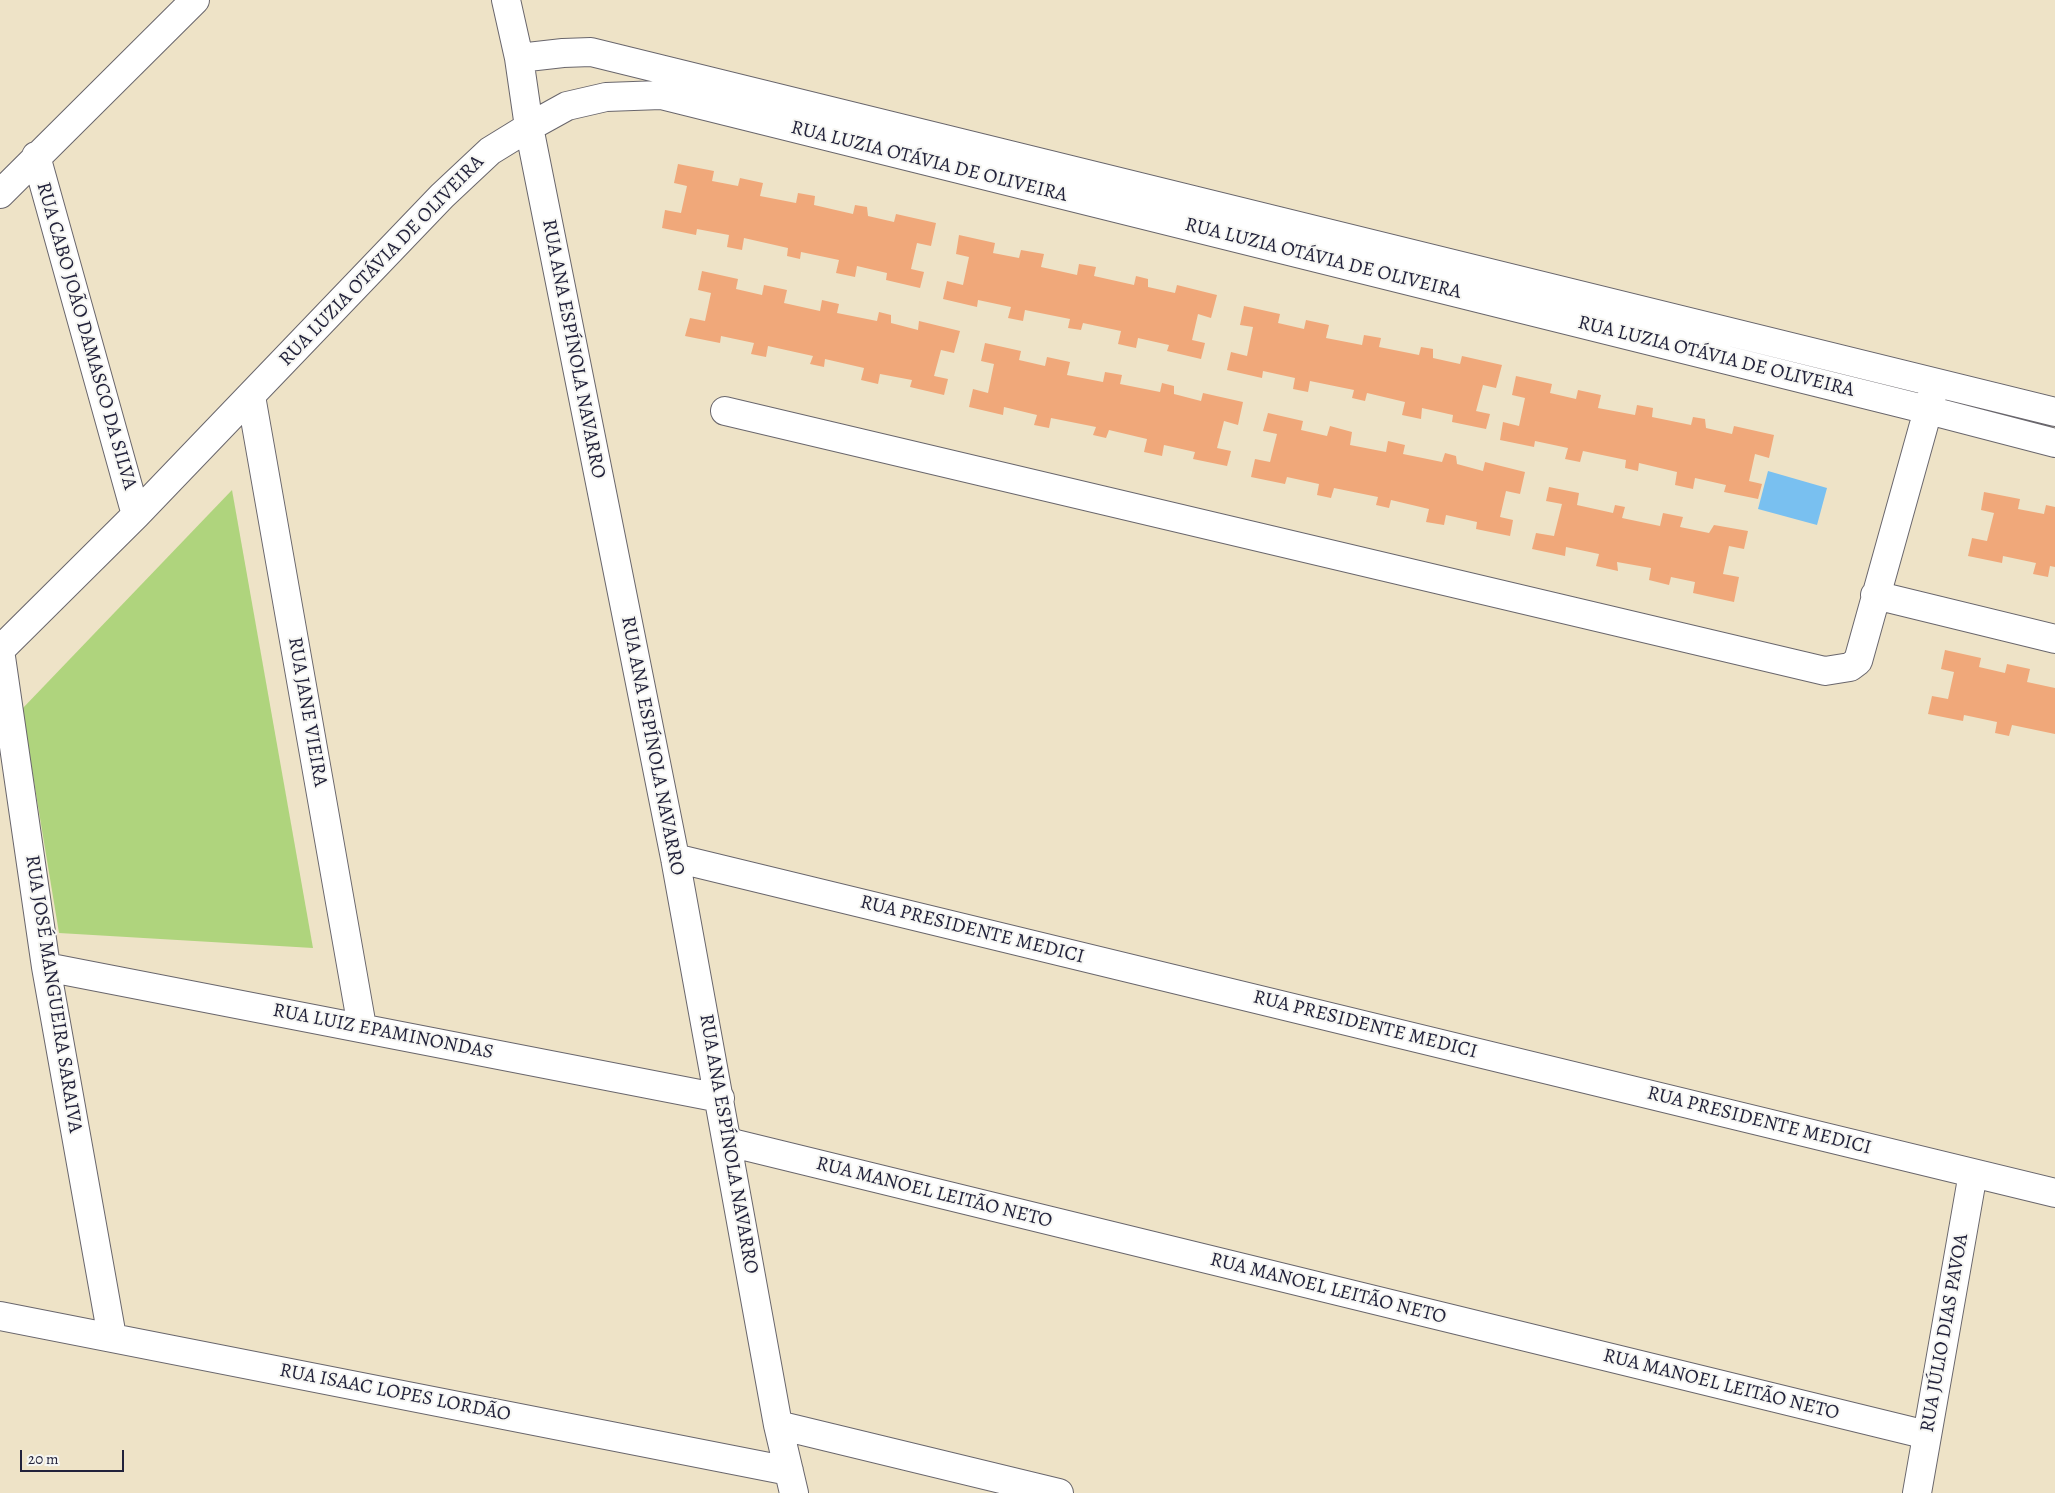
<!DOCTYPE html>
<meta charset="utf-8">
<style>
body{margin:0}
#map{position:relative;width:2055px;height:1493px;overflow:hidden;background:#eee3c7;font-family:Alegreya,serif}
canvas{display:block}
.scale{position:absolute;left:20px;top:1450px;width:104px;height:22px;box-sizing:border-box;border:2px solid #22223b;border-top:0;padding-left:6px;font-size:15px;line-height:18px;white-space:nowrap;color:#22223b;-webkit-text-stroke:4px #f6f6f2;paint-order:stroke}
</style>
<div id="map">
<canvas width="2055" height="1493"></canvas>
<div class="scale">20 m</div>
</div>
<script>
const ctx = document.querySelector('canvas').getContext('2d');
ctx.lineJoin = 'round';
function paint(path, color) { ctx.fillStyle = color; ctx.fill(path, 'evenodd'); }
function strokePath(path, color, width, dash) { ctx.strokeStyle = color; ctx.lineWidth = width; ctx.lineCap = dash ? 'butt' : 'round'; ctx.setLineDash(dash || []); ctx.stroke(path); }
function label(font, color, halo, rows, align = 'center') {
  ctx.font = font + ' Alegreya,serif'; ctx.lineWidth = 4; ctx.setLineDash([]); ctx.textBaseline = 'middle'; ctx.strokeStyle = halo; ctx.fillStyle = color; for (const [text, x, y, turn = 0] of rows) {
    ctx.save(); ctx.translate(x, y); ctx.rotate((+turn || 0) * Math.PI / 180); ctx.textAlign = isNaN(turn) ? turn : align; if (halo) ctx.strokeText(text, 0, 0); ctx.fillText(text, 0, 0); ctx.restore();
  }
}
const green = new Path2D(`
 M232,490l81,458 -254,-15 -37,-224z`);
const water = new Path2D(`
 M1768,471l59,17 -10,37 -59,-16z`);
const building = new Path2D(`
 M678,164l36,7 -2,10 26,5 2,-8 23,5 -3,13 36,7 2,-10 17,3 -1,9 39,9 2,-9 12,2 1,9 26,6 2,-8 40,9 -5,23 -14,-3 -6,26 13,3 -4,16 -34,-8 1,-7 -30,-7 -2,11 -19,-4 3,-13 -38,-8 -1,7 -13,-3 1,-8 -44,-10 -2,12 -15,-3 2,-12 -32,-6 -1,6 -34,-7 3,-18 16,3 6,-27 -13,-3z
 M959,235l36,8 -2,10 26,5 2,-8 23,4 -3,13 36,8 2,-11 17,3 -2,9 40,9 2,-9 12,3v8l27,6 2,-8 40,10 -6,23 -13,-4 -6,26 13,3 -4,16 -34,-8 2,-6 -31,-7 -2,10 -18,-4 3,-13 -38,-8 -2,7 -13,-2 2,-9 -45,-9 -2,11 -15,-3 3,-11 -33,-7 -1,7 -34,-8 4,-18 16,4 6,-28 -13,-3z
 M702,271l36,8 -2,10 26,6 2,-10 23,5 -3,13 36,8 2,-11 17,4 -2,9 40,8 2,-9 12,3v8l27,7 1,-9 41,10 -6,22 -13,-3 -7,26 14,3 -4,16 -34,-8 2,-7 -32,-6 -2,10 -17,-4 3,-12 -39,-9 -1,8 -14,-3 3,-8 -45,-10 -2,11 -15,-3 3,-11 -33,-7 -1,7 -35,-7 5,-18 15,3 6,-28 -13,-3z
 M1244,306l36,8 -2,9 26,6 2,-9 23,5 -3,13 36,7 2,-10 17,3 -2,9 40,8 2,-8 12,2v9l27,6 2,-8 40,9 -6,23 -13,-3 -7,26 14,3 -4,15 -34,-7 1,-7 -31,-7 -1,11 -19,-4 3,-13 -38,-9 -2,8 -13,-3 2,-8 -44,-9 -2,11 -15,-3 2,-11 -32,-7 -1,7 -35,-8 4,-18 16,4 6,-29 -13,-2z
 M985,343l36,8 -2,9 26,6 2,-9 23,5 -3,13 36,7 2,-10 17,3 -2,9 40,8 2,-9 12,3v8l27,7 2,-8 40,9 -5,23 -14,-4 -7,27 14,3 -4,15 -34,-7 2,-7 -31,-7 -2,11 -18,-4 3,-13 -38,-9 -3,8 -13,-3 3,-8 -45,-9 -2,10 -15,-3 3,-10 -33,-8 -1,8 -34,-8 4,-18 15,4 6,-29 -13,-3z
 M1516,376l36,8 -2,9 26,6 2,-9 23,5 -3,13 37,7 2,-10 16,3 -1,9 39,8 2,-8 12,2 1,9 26,6 2,-8 40,9 -5,23 -14,-4 -6,27 13,3 -4,15 -34,-7 2,-7 -31,-7 -2,11 -18,-4 2,-13 -38,-9 -1,8 -13,-3 1,-8 -43,-9 -3,11 -15,-3 3,-11 -33,-7 -1,6 -34,-7 3,-18 16,4 6,-28 -13,-3z
 M1268,413l35,8 -2,9 26,6 3,-10 22,6 -2,13 36,7 2,-11 17,4 -2,9 39,8 3,-9 11,3 1,8 26,7 2,-9 40,10 -5,22 -14,-3 -6,26 13,3 -3,16 -34,-7 1,-7 -31,-7 -2,10 -18,-3 3,-13 -38,-9 -2,8 -13,-3 2,-8 -44,-9 -3,10 -14,-3 2,-11 -32,-7 -2,7 -34,-7 4,-18 15,3 7,-28 -14,-3z
 M1549,487l30,6 -2,12 36,8 2,-8 10,2 -3,11 38,8 3,-13 20,4 -3,10 29,6 5,-8 34,6 -4,18 -15,-3 -6,28 16,3 -5,25 -41,-9 2,-11 -24,-5 -2,8 -20,-5 2,-12 -34,-6 1,9 -22,-5 3,-12 -33,-7 -1,9 -33,-7 4,-16 18,3 8,-32 -16,-3z
 M1984,492l36,7 -2,10 26,5 2,-9 9,2v60l-5,-1 -2,11 -15,-3 3,-11 -33,-7 -1,7 -34,-7 4,-18 15,3 7,-28 -13,-3z
 M1945,650l36,8 -2,9 26,6 2,-9 23,5 -3,13 28,6v46l-43,-9 -3,11 -14,-3 2,-11 -33,-7 -1,6 -35,-7 4,-18 16,3 6,-27 -13,-3z`);
const street = new Path2D(`
 M506,0l13,58 10,69 146,731 103,567 16,68
 M519,58l44,-5 28,-1 1464,360
 M36,156l100,359
 M0,194l195,-194
 M251,396l111,631
 M725,411l1100,260 25,-4 8,-6 75,-269
 M1875,595l180,44
 M0,650l136,-135 306,-319 48,-45 39,-24 38,-21 39,-9 55,-2 1267,315 127,33
 M0,650l46,317 66,370
 M675,858l1380,335
 M46,967l674,131
 M728,1142l1199,293
 M0,1316l789,155
 M778,1425l281,68
 M1917,1493l56,-320`);
const streetNames = [
 ["RUA LUZIA OTÁVIA DE OLIVEIRA",929,162,14],
 ["RUA LUZIA OTÁVIA DE OLIVEIRA",1323,259,14],
 ["RUA LUZIA OTÁVIA DE OLIVEIRA",382,261,-46],
 ["RUA CABO JOÃO DAMASCO DA SILVA",86,336,74],
 ["RUA ANA ESPÍNOLA NAVARRO",573,349,79],
 ["RUA LUZIA OTÁVIA DE OLIVEIRA",1716,357,14],
 ["RUA JANE VIEIRA",307,712,80],
 ["RUA ANA ESPÍNOLA NAVARRO",652,746,79],
 ["RUA PRESIDENTE MEDICI",972,930,14],
 ["RUA JOSÉ MANGUEIRA SARAIVA",53,994,81],
 ["RUA PRESIDENTE MEDICI",1365,1025,14],
 ["RUA LUIZ EPAMINONDAS",383,1032,11],
 ["RUA PRESIDENTE MEDICI",1759,1121,14],
 ["RUA ANA ESPÍNOLA NAVARRO",728,1144,80],
 ["RUA MANOEL LEITÃO NETO",934,1193,14],
 ["RUA MANOEL LEITÃO NETO",1328,1289,14],
 ["RUA JÚLIO DIAS PAVOA",1945,1333,-80],
 ["RUA MANOEL LEITÃO NETO",1721,1385,14],
 ["RUA ISAAC LOPES LORDÃO",395,1393,11]
];
paint(green, '#afd47d');
paint(water, '#79c0f0');
paint(building, '#f0a87a');
strokePath(street, '#69666c', 30);
strokePath(street, '#fff', 28);
label('20px', '#22223b', '#f6f6f2', streetNames);
</script>
